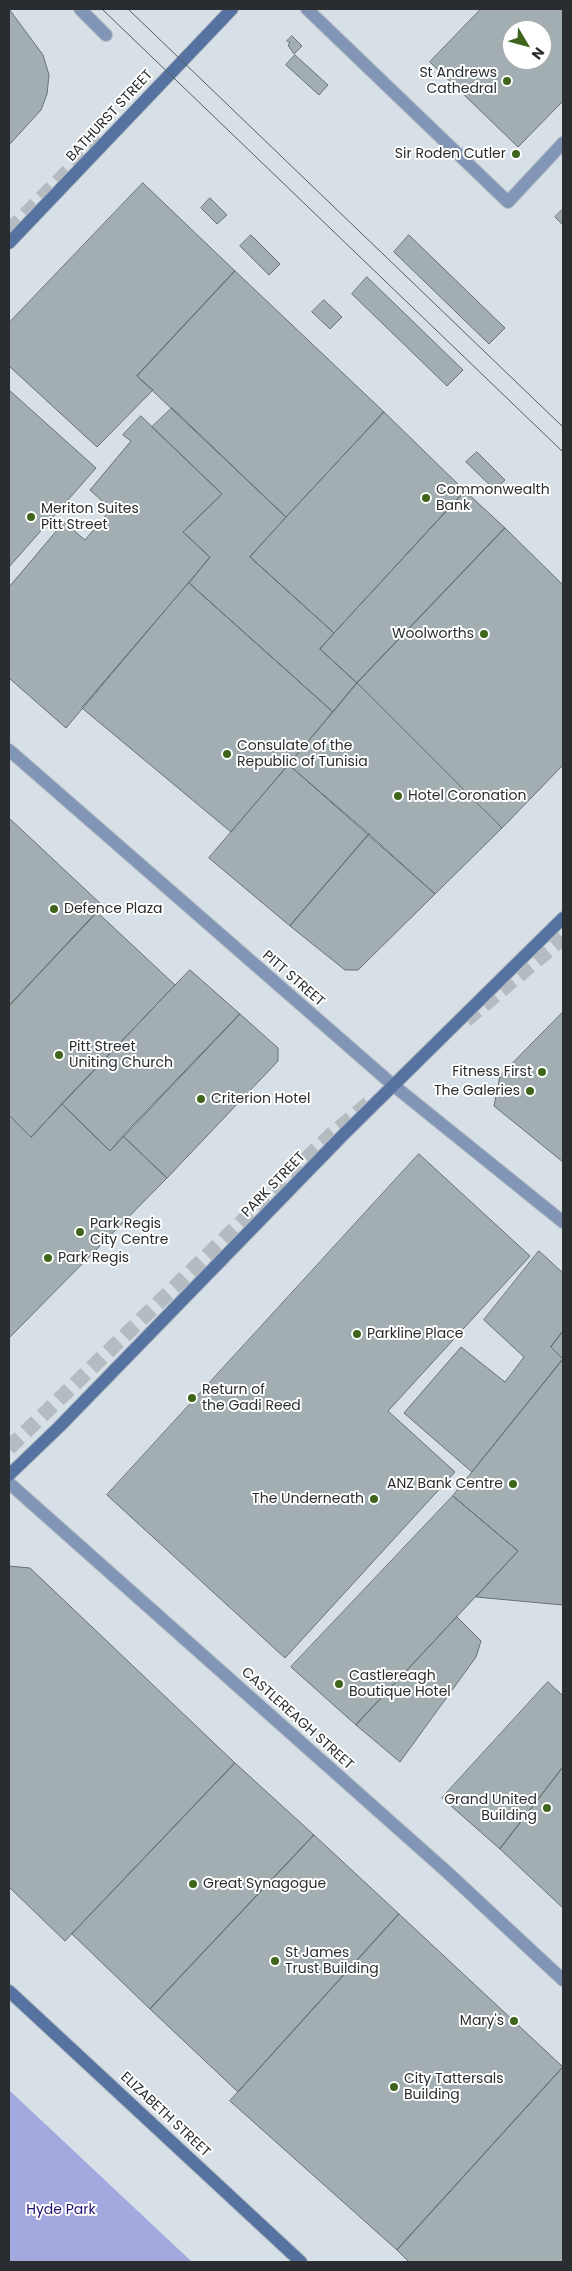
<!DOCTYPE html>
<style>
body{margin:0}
#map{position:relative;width:572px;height:2271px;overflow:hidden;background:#d6e0e6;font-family:Poppins,sans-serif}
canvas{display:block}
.frame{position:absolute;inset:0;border:10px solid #2a2d30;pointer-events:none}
.north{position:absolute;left:502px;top:20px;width:50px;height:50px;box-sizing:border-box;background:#fff;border:1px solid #aaabac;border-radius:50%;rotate:127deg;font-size:14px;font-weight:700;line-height:20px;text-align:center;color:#2a2d30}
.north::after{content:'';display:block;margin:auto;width:18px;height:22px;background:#3f641c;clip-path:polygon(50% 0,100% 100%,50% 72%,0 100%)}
</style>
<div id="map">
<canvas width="572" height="2271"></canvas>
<div class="frame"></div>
<div class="north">N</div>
</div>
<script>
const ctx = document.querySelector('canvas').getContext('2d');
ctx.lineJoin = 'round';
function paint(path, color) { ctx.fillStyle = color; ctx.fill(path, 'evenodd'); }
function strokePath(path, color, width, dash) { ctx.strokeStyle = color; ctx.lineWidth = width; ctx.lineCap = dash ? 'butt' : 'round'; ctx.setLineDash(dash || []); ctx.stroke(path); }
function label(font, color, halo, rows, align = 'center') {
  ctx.font = font + ' Poppins,sans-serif'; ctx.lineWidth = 4; ctx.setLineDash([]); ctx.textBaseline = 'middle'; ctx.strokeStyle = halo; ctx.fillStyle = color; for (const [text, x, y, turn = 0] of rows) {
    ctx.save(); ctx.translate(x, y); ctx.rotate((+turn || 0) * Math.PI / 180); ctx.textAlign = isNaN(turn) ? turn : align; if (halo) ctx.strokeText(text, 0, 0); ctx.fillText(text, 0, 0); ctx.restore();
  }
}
const green = new Path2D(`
 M9,2090l183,172h-183z`);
const building = new Path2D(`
 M9,9l34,46 6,20 -2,19 -6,16 -32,35z
 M481,9h82v92l-45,46 -88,-85zM512,30h30v30h-30z
 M292,36l10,10 -8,8 -6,-9 2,-2 -3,-2z
 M295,55l33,30 -9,10 -33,-30z
 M143,183l92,88 -98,105 16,14 -56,57 -88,-81v-43z
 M210,198l17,17 -10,9 -16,-16z
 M563,209v16l-8,-8z
 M251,235l29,29 -11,11 -29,-29z
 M409,235l96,93 -16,16 -95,-92z
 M235,271l149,141 -98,105 -149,-141z
 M367,277l96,93 -16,16 -95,-92z
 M324,300l18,17 -12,12 -18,-17z
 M9,390l87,78 -87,99z
 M172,408l114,109 -36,40 84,76 -14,16 37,34 -24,29 -144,-129 21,-26 -27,-25 39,-38 -70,-67z
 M384,412l81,79 -131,142 -84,-76z
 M141,416l81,78 -39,38 27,25 -144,171 -57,-50v-91l55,-65 21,18 26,-31 -21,-19 41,-49 -8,-6z
 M477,452l28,28 -10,10 -29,-28z
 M465,491l40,37 -148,155 -37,-34z
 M505,528l58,57v180l-61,63 -145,-145z
 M189,583l144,129 -102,120 -149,-124z
 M357,683l145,145 -67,66 -146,-129z
 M289,765l80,69 -79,92 -81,-68z
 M9,818l94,88 -94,100z
 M369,834l66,60 -77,76h-13l-55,-44z
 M97,912l78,73 -144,152 -22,-22v-109z
 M190,970l50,44 -130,137 -48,-47z
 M563,1012v150l-69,-56 6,-30z
 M240,1014l38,34v13l-111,117 -44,-42z
 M62,1104l48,47 13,-15 44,42 -158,160v-223l22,22z
 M419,1154l111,102 -142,155 67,61 -170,186 -178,-163z
 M539,1251l24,22v58l-12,16 12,12 -91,113 -68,-59 57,-66 44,35 19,-25 -40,-37z
 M563,1331v28l-12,-12z
 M563,1359v246l-87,-8 42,-46 -65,-55z
 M453,1496l65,55 -162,174 -65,-58z
 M9,1566l21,2 205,195 -170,178 -56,-54z
 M457,1617l24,24 -5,16 -76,105 -44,-37z
 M548,1682l15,14v71l-63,82 -58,-51z
 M235,1763l79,72 -164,174 -78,-75z
 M563,1767v141l-63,-59z
 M314,1835l85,79 -161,178 -88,-83z
 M399,1914l164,153 -166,183 -167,-149z
 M563,2067v195h-154l-12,-12z`);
const highwayTunnel = new Path2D(`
 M9,231l92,-93
 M466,1020l97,-82
 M9,1448l323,-314 37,-31`);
const lane = new Path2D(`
 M307,9l201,193 55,-59`);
const street = new Path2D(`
 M80,9l26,26
 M9,750l384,335 170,137
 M9,1483l438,389 116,108`);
const secondary = new Path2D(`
 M9,243l223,-234
 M9,1475l50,-48 285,-293 219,-216
 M9,1991l292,271`);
const tram = new Path2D(`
 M102,9l461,443
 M128,9l435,418`);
const markers = [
 [507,81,5,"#3f641c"],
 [516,154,5,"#3f641c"],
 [426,498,5,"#3f641c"],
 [31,517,5,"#3f641c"],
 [484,634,5,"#3f641c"],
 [227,754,5,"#3f641c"],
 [398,796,5,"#3f641c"],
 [54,909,5,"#3f641c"],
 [59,1055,5,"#3f641c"],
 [542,1072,5,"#3f641c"],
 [530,1091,5,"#3f641c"],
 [201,1099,5,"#3f641c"],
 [80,1232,5,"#3f641c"],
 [48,1258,5,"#3f641c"],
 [357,1334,5,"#3f641c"],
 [192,1398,5,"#3f641c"],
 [513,1484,5,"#3f641c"],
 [374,1499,5,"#3f641c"],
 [339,1684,5,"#3f641c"],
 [547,1808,5,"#3f641c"],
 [193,1884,5,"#3f641c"],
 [275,1961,5,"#3f641c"],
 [514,2021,5,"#3f641c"],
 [394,2087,5,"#3f641c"]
];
const poiNames = [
 ["St Andrews",497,73,"right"],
 ["Cathedral",497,89,"right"],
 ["Sir Roden Cutler",506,154,"right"],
 ["Commonwealth",436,490],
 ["Bank",436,506],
 ["Meriton Suites",41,509],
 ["Pitt Street",41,525],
 ["Woolworths",474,634,"right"],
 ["Consulate of the",237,746],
 ["Republic of Tunisia",237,762],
 ["Hotel Coronation",408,796],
 ["Defence Plaza",64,909],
 ["Pitt Street",69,1047],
 ["Uniting Church",69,1063],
 ["Fitness First",532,1072,"right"],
 ["The Galeries",520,1091,"right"],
 ["Criterion Hotel",211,1099],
 ["Park Regis",90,1224],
 ["City Centre",90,1240],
 ["Park Regis",58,1258],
 ["Parkline Place",367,1334],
 ["Return of",202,1390],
 ["the Gadi Reed",202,1406],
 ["ANZ Bank Centre",503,1484,"right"],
 ["The Underneath",364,1499,"right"],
 ["Castlereagh",349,1676],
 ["Boutique Hotel",349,1692],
 ["Grand United",537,1800,"right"],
 ["Building",537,1816,"right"],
 ["Great Synagogue",203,1884],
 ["St James",285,1953],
 ["Trust Building",285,1969],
 ["Mary's",504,2021,"right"],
 ["City Tattersals",404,2079],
 ["Building",404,2095]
];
const streetNames = [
 ["BATHURST STREET",110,116,-47],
 ["PITT STREET",293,979,41],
 ["PARK STREET",274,1185,-46],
 ["CASTLEREAGH STREET",297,1719,42],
 ["ELIZABETH STREET",165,2115,43]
];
const parkNames = [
 ["Hyde Park",61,2210]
];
paint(green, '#a3a8de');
paint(building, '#a2aeb1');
strokePath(building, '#677174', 1);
strokePath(highwayTunnel, '#b4bcc2', 15, [15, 8]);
strokePath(lane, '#b4bcc2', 14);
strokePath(street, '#b4bcc2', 14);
strokePath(secondary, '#b4bcc2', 14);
strokePath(lane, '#8196b6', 12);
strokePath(street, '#8196b6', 12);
strokePath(secondary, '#5572a0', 12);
strokePath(tram, '#575c60', 1);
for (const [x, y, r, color] of markers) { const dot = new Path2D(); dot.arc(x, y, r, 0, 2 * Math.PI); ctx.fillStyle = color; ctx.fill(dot); strokePath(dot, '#fff', 2); }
label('14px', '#2a2d30', '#fff', poiNames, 'left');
label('14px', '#2a2d30', '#fff', streetNames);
label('14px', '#241270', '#fff', parkNames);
</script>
